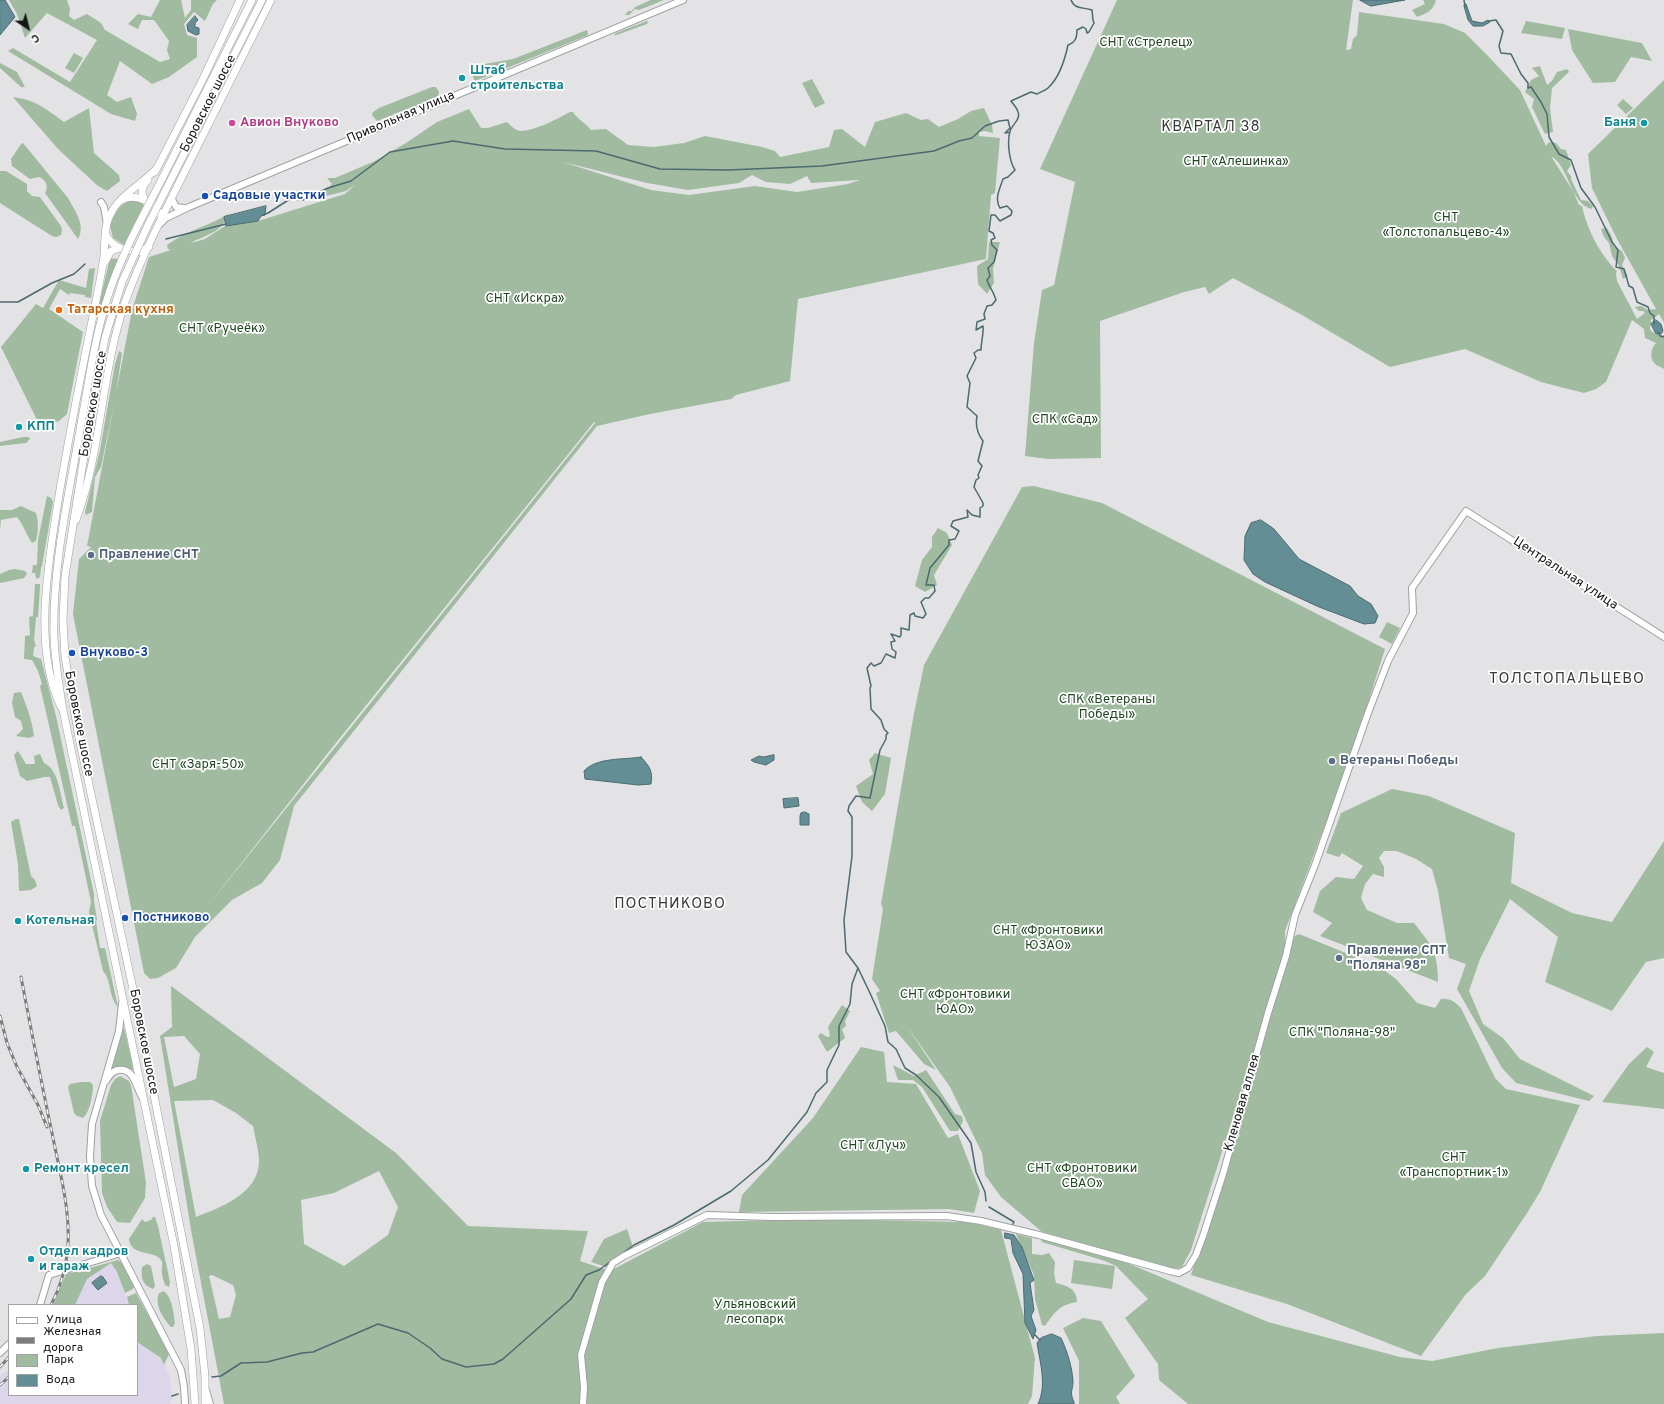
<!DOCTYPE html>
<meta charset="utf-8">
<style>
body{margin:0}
#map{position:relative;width:1664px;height:1404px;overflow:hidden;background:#e3e3e5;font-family:Overpass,sans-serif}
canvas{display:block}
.legend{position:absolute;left:8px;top:1304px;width:130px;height:92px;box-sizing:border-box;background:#fff;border:1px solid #a2a2a2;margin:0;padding:5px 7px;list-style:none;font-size:12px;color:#161616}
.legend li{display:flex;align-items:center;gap:8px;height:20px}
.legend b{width:20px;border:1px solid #a2a2a2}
.north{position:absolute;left:8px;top:8px;width:40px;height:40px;-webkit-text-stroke:3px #fff;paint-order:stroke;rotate:145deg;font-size:11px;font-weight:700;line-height:16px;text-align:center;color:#161616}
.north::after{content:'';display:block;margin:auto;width:14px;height:18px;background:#161616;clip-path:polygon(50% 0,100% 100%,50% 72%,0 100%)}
</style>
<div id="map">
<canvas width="1664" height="1404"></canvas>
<ul class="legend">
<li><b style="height:5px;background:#fff"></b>Улица</li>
<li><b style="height:5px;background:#7d7d7e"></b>Железная дорога</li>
<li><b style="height:11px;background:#a0bba0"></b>Парк</li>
<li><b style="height:11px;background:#638e95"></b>Вода</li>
</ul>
<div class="north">С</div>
</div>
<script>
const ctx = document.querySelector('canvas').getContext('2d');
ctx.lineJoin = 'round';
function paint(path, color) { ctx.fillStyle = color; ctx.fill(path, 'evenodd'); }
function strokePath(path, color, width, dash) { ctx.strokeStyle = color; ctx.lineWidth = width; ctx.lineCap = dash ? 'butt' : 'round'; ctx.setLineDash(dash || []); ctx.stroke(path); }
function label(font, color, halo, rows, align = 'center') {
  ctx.font = font + ' Overpass,sans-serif'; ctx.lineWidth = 3.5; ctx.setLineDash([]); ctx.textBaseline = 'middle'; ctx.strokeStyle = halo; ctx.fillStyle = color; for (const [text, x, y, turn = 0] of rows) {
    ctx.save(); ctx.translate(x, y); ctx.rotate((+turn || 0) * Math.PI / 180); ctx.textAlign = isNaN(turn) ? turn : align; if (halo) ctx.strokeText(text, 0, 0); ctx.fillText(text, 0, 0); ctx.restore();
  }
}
const industrial = new Path2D(`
 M111,1263l6,9 12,33h-54l12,-26z
 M137,1342l24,16 9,19 2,22 -2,5h-170v-28l9,-7v26h128z`);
const green = new Path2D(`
 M9,0h58l3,9 -1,7 5,4 13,-6 14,9 4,7 55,32 10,-3 -3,-9 2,-9 -15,-21h-12l-4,9 -10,-5 10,-10 13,3 9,-17h21l4,18 6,-8v-10h26l-4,4 -8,17 -11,-9 -10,12 3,11 10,3v19l-28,20 -17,7 -32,-23 -13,34 10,7 14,-5 6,17 -2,7 -24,-7 -103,-63 5,-3 57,34 27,-42 -50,-27 -22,25 -8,-24z
 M651,0h13l-25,10 -4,-1 -6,6h-4l3,-4h4l3,-4z
 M1117,0h236l-7,50 5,-1 2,-10 4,-4 2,-23 85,12 21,9 23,23 32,34 26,56 3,-4 7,1 5,6 5,1 5,15 -4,6 4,5v3l10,21 7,1 5,5 -1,3c-22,-5 -23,-43 -41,-53l22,35 6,14 3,1c5,23 18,49 35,65l-1,3 1,7 20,38 8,-6 -2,-2h-4l-4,-4 6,-1 7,4 8,-1 -39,-70 -25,-51 -4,-34 76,-74v243l-5,-9 -8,6 -1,10 7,5h7v34c-2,-2 -7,-3 -9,-5 -6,-6 -4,-16 1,-21l-11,-5 -1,-9 -12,-9 -26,62 -10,7 -12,4 -43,-11 -76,-33 -75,18 -88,-52 -69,-37 -24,16 -4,-7 -21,5 -84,29 1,137 -53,1 -23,-3 9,-113 8,-53 12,-5 21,-103 -35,-13z
 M1423,0h13c-3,11 -9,13 -19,17l-5,-7 13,-6z
 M647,21l1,1 -1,2 -33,12 2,-3z
 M1526,21l39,7 -3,11 -41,-6z
 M1568,29l74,14 10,18 -21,-4 -16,25 -22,1 -21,-33z
 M587,30l1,5 -113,46 -4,-8 3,-6 5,-2 34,-6z
 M74,53l9,5 -9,15 -9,-5z
 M0,63l17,9 8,15h-4l-21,-19z
 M1540,66l7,19 5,-4 5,-9 10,-3 2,3 -17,16 -2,20 3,24 -8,2 -13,-27 2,-8 -9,-7 6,-12 8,-4 -7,-8z
 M812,79l13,24 -10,5 -13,-25z
 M432,87h4l3,5 -1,5 -61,24 -5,-6 1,-3 6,-4z
 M13,97c23,3 33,12 51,25l25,-14 5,45 25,22 1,6 -13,10 -9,-5 -40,-37z
 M1623,99l10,9 -7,6 -9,-9z
 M984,108l8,17 1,8 -8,-2 -6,1v4l21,2 -5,55 -4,2 -5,64 -188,40 -8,82 -54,14 -5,4 -81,15 -53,12 -303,380 -14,54 -18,23 -30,17 -37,37 -19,31 -18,10 -8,1 -6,-6 -71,-359 6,-55 12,-12 -4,-1 28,-147 -14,68 -6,10 -3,35 -6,3 -1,-3 15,-62 15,-86 4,-13 3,2 -6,40 16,-83 17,-53 22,-7 -3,-1 -1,-4c18,-14 42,-19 61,-31h1l-5,3 1,4c-7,13 -23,15 -34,22l14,-4 20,-13 33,-5 87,-27 11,-10 -10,7 -20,5 -3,-4 9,-8 -5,-6h8l40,-17 31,-18 31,-21 32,-13 12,19h7l19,-6c4,4 8,8 13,9 15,0 37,-12 50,-19h3c5,8 12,10 18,18l15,-1 22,16 26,2 30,-4 21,-7 57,11 13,4 5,6 49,-10 5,-17 8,-1 23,18 10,-25 31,-9 15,7 7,-1 11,8 19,-8 13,-8zM563,162l84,21 41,7 51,-7 13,-8 14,7 24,2 17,-8 4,7 49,-3 -12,4 -51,8 -42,-6 -66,9 -38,-5zM594,422l1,1 -388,484 124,-158z
 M23,143l45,55c7,13 18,27 10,41l-33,-46c4,-7 1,-13 -6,-16l-9,2 -18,-13 -1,-7 10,-15z
 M0,171h6l21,13v7l5,5 8,1 21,29 1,4 -1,5 -5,2 -4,-1 -52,-33z
 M131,201h7l6,4 -20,40 -11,-7 -3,-12c4,-11 9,-23 21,-25z
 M1607,228l5,9 2,10 8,4 3,7 -3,7 6,11 -5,3 -4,-13 -7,-10 -3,-13 -5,-6 -3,-8z
 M989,242h11l-7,27 1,14 -7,11 -9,-10 -1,-18 11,-7z
 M110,258l8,1 -20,55 -1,-1z
 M95,268l-4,30 -6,-1v-2l-15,-2 -1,2 -9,-6 -11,20 34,23 -16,82 -8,7 -19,5 -39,-79 35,-43 7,4 16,-28 27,8 3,-19z
 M23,437h6l1,2 -4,4 -26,3v-4z
 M1034,486l68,17 283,146 -35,110 -65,172v21l-94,298 -9,17 -7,2 -133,-37 -41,-35 -16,-22 -3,-22 -32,-66 -44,-62 30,45 -12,-6 -28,-33 -7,2 -13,-40 4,-2 -8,-12 11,-70 -2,-5 33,-191 10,-48 98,-178z
 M47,496l4,2 2,4 -11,64 -1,1 -1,10 -3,2 -1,-1 -1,-5h-3l1,-8h4l1,-25z
 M21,506l15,7c3,10 2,18 0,28l-4,2c-6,-9 -9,-19 -15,-26l-16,3 -1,10v-20h12z
 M938,528l9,5 5,12 -18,30 3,10 -12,7 -10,-6 7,-26 10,-13v-10z
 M15,569l10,2 2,3 -3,4 -24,5v-9l9,-4z
 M35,584h5v2l-2,31h-2l-2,23 2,6 -2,1 -1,9 8,3 15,57 38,178v7l3,19 -1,1 4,27h5l13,59c-10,-11 -6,-26 -15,-36l-14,-59 2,-10 -16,-76h-3l-32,-140 2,-2 -4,-13 -6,-11 -8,-1 1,-23 5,-1 -1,-18 4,-1z
 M1387,622l13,6 -8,16 -13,-7z
 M21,692c6,15 11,28 13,44l-5,2 -13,-2 7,-7 -2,-8 -6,-4 -3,-14 2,-10z
 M18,751l8,13h9l-1,-8 6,-2 4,9c15,7 16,31 20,45l-3,2 -3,-5 -8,-28h-6l-17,4 -7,-5 -6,-21z
 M875,753l16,5 -6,36 -13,17 -10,-9 -6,-16 17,-12 -4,-14z
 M1392,789l37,7 86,37 -4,50 61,30 40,9 52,-81v117l-18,4 -34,49 -67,-29 13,-45 -48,-38 -30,60 -11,32 14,33 20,14 17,21 74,37 -5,5 -73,-18 -14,-15 -45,-79 9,-25 -17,-6 -11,-67 -6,-22 -16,-10 -19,-8h-13l-5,7 5,9v10l-11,-3 -8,10 -4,14 6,12 30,13h17c18,23 24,29 24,59l-118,-46 12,-13 -19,-11 7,-21 16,-14 18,2 9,-13 -21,-13 -3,4 -13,-4 15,-40z
 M16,819h3l12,57 4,4 2,6 -6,4 -12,1 -1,-27 -7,-42z
 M1299,934l81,33 16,12 21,24 18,5 6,-9c9,-1 14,3 20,9l34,70 11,11 74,16 -40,87 -13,21 -42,63 -19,18 -45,62 -134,-52 -96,-29 43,-134 6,-5 -3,-4 56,-195z
 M171,986l225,167 72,73 120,5 -8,30 30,10 93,-49 109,-3 155,3 34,8 34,128 -3,38 -4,8h-804l-33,-174 -31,-194 12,-9zM184,1036l16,18 -4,25 -22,8 -10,-50zM213,1100l23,13 17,13c2,11 6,24 6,36 -1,32 -38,45 -63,55l-22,-116zM379,1171l19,36 -10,28 -44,31 -40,-22 -3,-44 33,-7zM212,1275l21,10 3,10 -6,22 -11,2 -10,-43z
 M842,1005l8,6 -5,10 1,5 -4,3 3,9 -18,14 -9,-16 3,-3 6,4 3,-1 -2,-9z
 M124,1027l10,43 -12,-4 -10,2z
 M861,1047l23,5 3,30 29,2 32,54 10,-4 22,57 -6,22 -25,-4 -210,3 3,-17 71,-77z
 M1647,1047l7,5 -8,15 18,6v36l-62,-7 27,-38z
 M893,1065l21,11 12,-6 29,44 7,2 1,5 -5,10h-8l-28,-44 -9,-7h-15z
 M120,1076l9,5 2,4 15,98 -1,15 -15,25 -13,-1 -10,-15 -5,-14 -2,-72 11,-36 4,-6z
 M81,1082h9l3,3c0,9 -3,27 -10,33l-6,-2 -3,-3 -6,-26 2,-3z
 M153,1217h2l3,9 12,56 -1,5 -4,-2c-1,-4 -3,-8 -3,-12 -1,-5 2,-8 -1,-13 -6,-10 -30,-3 -32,-21l13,-20 3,3 6,-2z
 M627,1229l6,18 -27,20 -15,-5 13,-23z
 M1016,1234l16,4v16l10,1 7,-2 6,9 -1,11 2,10c12,3 21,6 21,19 -18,3 -22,10 -32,24l-3,-1 -7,-26 -1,-24z
 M1040,1238l80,22 148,62 132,35 32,4 66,-13 99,-12 67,-3v71h-476l-29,-24 -1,-16 -33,-46 23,-19 -32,-33 -11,-5 -63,-19z
 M118,1260l4,3 12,23 -1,3 -8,4 -8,-21 -6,-9 -24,16 -12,26h-22l13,-31 12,-3 1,2 4,-3z
 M1074,1260l41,6 -3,23 -41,-6z
 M147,1264l4,2 4,20 -2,3c-11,-4 -12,-11 -11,-22z
 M164,1291c9,8 9,21 11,32l-2,4h-2c-8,-9 -17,-22 -12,-34z
 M136,1293l33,61 -5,11 -3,-7 -24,-16v-37h-8l-2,-8z
 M1083,1318l18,3 34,55 -19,21 4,7h-41v-43l-16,-33z`);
const water = new Path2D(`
 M0,0h5l10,17 -15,18z
 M1360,0h45l-34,6z
 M1466,4l6,17 10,2 6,-3 2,2 -7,4h-10l-5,-6 -4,-14z
 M195,16l3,4 -3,3v4l4,1v6l-3,1 -8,-4 -1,-6z
 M266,206l-1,9 -4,1 -3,5 -32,5 -2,-9z
 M1656,320l5,4 2,7 -2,3h-5l-5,-10z
 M1261,520l13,9 25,30 51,27 8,10 13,8 7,12 -3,7 -11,1 -45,-17 -54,-25 -12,-8 -9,-14 1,-24 6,-13z
 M774,755v5l-8,5 -12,-3 -3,-2 8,-4 4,1z
 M641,757c9,10 12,14 10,27l-13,1 -53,-6 -1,-8c13,-14 39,-11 57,-14z
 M798,798l1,8 -15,2 -1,-9z
 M805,812l4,2v11h-9v-9l1,-3z
 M1005,1233l9,2 8,12 12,33 -4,3 4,27 -3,6 5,14 -3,9 -8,-16 -2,-49 -10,-21 -2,-14 -6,-1z
 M101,1276l2,1 4,6 -9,7 -6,-7z
 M1052,1334l9,4c6,13 11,28 12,43 0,10 -4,10 1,21v2h-36c9,-19 2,-41 -1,-61l4,-5z`);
const stream = new Path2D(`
 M1464,0l1,7
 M1489,21l7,-1 7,11 -4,15 2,7 10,1 10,20 7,9v5l3,-1 10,15 6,12 2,23 10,17 12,6 10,28 14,19 17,35 6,8 -2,17 8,2 5,17 4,2 4,14 11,5 2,6 4,3v8
 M263,215l5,-2 22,-14 13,1 25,-12 23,-7 39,-29 63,-11 52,8 91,2 64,18 68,1 94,-4 112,-15 25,-10 13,-3 13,-12 14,-5 9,-1 2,8 -5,5 5,-1
 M166,239l60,-15
 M0,302h18l34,-19 22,-9 11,-10
 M1658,332l2,4 4,1
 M986,1201l-1,-9 -9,-20 -5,-29 -32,-46 -23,-22 -11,-7 -9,-19 -8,-7 -3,-16 -16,-35 -11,-23 -12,-16 -2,-32 8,-64v-39l-4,-6 1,-5 7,-10 14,2 10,-48 6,-11v-4l2,-2 -4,-4 -3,-9 -10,-11 -1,-21 1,-2 -4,-18 4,-5 3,3 7,-3 5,-9 9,4 1,-6 -4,-3 -1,-7 4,-1 -4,-7 9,3 1,-2v-7l8,2 1,-15 4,-2 1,3 8,2 3,-4 -5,-12 4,-4h4l6,-7 -1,-6h-8l4,-17 19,-23v-5l6,-1 4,-8 -8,-5 2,-5 15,-4 -1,-7 5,5 8,2v-9l3,-2v-3l-9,-16 2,-7 3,-2 -1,-3 4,-9 -4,-5 5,-20c-6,-8 -8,-15 -6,-25l-10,-9 3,-24 -3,-7 9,-18 -2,-5 4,-3h3c0,-9 3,-16 2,-24l-7,4 1,-8 8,-3 -1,-5 3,-8 5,-1 4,-5c-3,-10 -6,-11 -9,-20l3,-4 -2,-8 6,-6 3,-12 -5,-5 -1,-5 4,-2 -2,-5 -4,-2 2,-16h4l5,6 11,-6 1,-4 -5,-5 -7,2c-6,-9 0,-20 3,-29l5,-2 7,-7c-6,-9 -8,-28 -5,-39 2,-6 11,-12 8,-19 -1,-4 -5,-8 -7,-11l20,-9 6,2c3,-2 8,-3 11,-6 11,-10 17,-29 20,-43 8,-3 9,-8 9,-15l6,-3 3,2 1,4 2,-1 5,-9 -1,-3 -1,-10c-8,-3 -17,0 -21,-10
 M989,1207l25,15 -2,4
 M616,1258l18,-13 40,-20 57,-34 37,-31 39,-48 9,-19 11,-11v-12l12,-25v-19l11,-22 2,-20 6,-16
 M1034,1334l6,6
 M212,1377l9,-1 20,-13 26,-1 35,-9 11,-1 65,-28 30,9 22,15 12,11 24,8 28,-3 9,-5 68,-60 15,-24 13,-5 11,-8
 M172,1396l6,-2`);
const tertiary = new Path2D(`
 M172,199l4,8 8,1
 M101,202l3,5 3,17
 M160,224l6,-6 23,-11 494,-207
 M122,1003l-3,28 -27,93 -2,32 2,30 9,29 80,155 3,17 1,17
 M106,1081c3,-5 6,-10 12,-11 16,-3 18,17 24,27
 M40,1305l9,-30 72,-22
 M0,1353l9,-9
 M206,1390l4,14
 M583,1404l1,-17 -3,-32 21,-73 11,-19 11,-7 83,-41 65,2 175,-1 34,5 58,14 131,36 9,2 9,-5 8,-13 7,-19 20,-62 45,-161 18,-57 9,-41 20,-50 53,-152 20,-52 25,-48 -1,-25 54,-77 198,126`);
const secondary = new Path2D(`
 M155,172l47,-91 38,-81
 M148,180c-8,8 -8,15 0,23
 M122,200c13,-8 37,4 40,19
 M106,235c6,12 18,16 32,17l11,-5
 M105,262l6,-11 9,-3
 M76,520c26,-70 25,-147 49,-218 16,-44 38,-87 59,-129 29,-58 58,-115 87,-173
 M61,707c-30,-62 -11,-153 -1,-218 11,-63 23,-125 36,-188 3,-15 6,-30 8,-45 1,-13 0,-30 6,-41 9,-20 33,-31 47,-47`);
const primary = new Path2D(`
 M230,63l32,-63
 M162,179l90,-179
 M81,424c-12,70 -29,142 -27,214 1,24 5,48 9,72l111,536 17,103 4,55
 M89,425l-24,151 -2,44 2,37 14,81 54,251 67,339 5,48v28`);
const rail = new Path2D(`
 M21,977c10,52 20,104 31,156 7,36 18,74 16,111 -1,21 -7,42 -17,61
 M0,1016l7,27 10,24 21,38 9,22
 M0,1367l9,-10
 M0,1385l9,-8`);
const primaryBridge = new Path2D(`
 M81,424c8,-44 14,-89 28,-131 13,-40 34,-77 53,-114
 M89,425l16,-87 17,-56 26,-57 82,-162`);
const markers = [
 [462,78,4,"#0f9aa8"],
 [232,123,4,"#d1479c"],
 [1644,123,4,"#0f9aa8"],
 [205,196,4,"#1a4fb4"],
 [59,310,4,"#e8710a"],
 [19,427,4,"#0f9aa8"],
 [91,555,4,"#5c6f8a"],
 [72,653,4,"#1a4fb4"],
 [1332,761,4,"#5c6f8a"],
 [125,918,4,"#1a4fb4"],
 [18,921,4,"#0f9aa8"],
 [1339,958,4,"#5c6f8a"],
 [26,1169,4,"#0f9aa8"],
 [31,1259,4,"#0f9aa8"]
];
const parkNames = [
 ["СНТ «Стрелец»",1146,43],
 ["СНТ «Алешинка»",1236,162],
 ["СНТ",1446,218],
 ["«Толстопальцево-4»",1446,233],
 ["СНТ «Искра»",525,299],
 ["СНТ «Ручеёк»",222,329],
 ["СПК «Сад»",1065,420],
 ["СПК «Ветераны",1107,700],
 ["Победы»",1107,715],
 ["СНТ «Заря-50»",198,765],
 ["СНТ «Фронтовики",1048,931],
 ["ЮЗАО»",1048,946],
 ["СНТ «Фронтовики",955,995],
 ["ЮАО»",955,1010],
 ["СПК \"Поляна-98\"",1342,1033],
 ["СНТ «Луч»",873,1146],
 ["СНТ",1454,1158],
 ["«Транспортник-1»",1454,1173],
 ["СНТ «Фронтовики",1082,1169],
 ["СВАО»",1082,1184],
 ["Ульяновский",755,1305],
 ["лесопарк",755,1320]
];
const cultureNames = [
 ["Штаб",470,71],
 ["строительства",470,86],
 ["Баня",1636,123,"right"],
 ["КПП",27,427],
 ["Котельная",26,921],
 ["Ремонт кресел",34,1169],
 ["Отдел кадров",39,1252],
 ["и гараж",39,1267]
];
const streetNames = [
 ["Боровское шоссе",209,104,-63],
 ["Привольная улица",401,118,-23],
 ["Боровское шоссе",94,404,-80],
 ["Центральная улица",1565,574,33],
 ["Боровское шоссе",78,724,79],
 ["Боровское шоссе",143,1042,79],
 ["Кленовая аллея",1243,1103,-74]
];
const hotelNames = [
 ["Авион Внуково",240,123]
];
const transitNames = [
 ["Садовые участки",213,196],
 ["Внуково-3",80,653],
 ["Постниково",133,918]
];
const foodNames = [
 ["Татарская кухня",67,310]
];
const serviceNames = [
 ["Правление СНТ",99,555],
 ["Ветераны Победы",1340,761],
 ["Правление СПТ",1347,951],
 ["\"Поляна 98\"",1347,966]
];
const quarterNames = [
 ["КВАРТАЛ 38",1211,128],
 ["ТОЛСТОПАЛЬЦЕВО",1567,680],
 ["ПОСТНИКОВО",670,905]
];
paint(industrial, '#ddd5ea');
paint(green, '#a0bba0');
paint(water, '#638e95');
strokePath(water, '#4c6a6f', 1);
strokePath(stream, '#4c6a6f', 1.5);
strokePath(tertiary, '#9fa0a1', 8);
strokePath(secondary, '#9fa0a1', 8);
strokePath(primary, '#9fa0a1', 8);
strokePath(tertiary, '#fff', 6);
strokePath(secondary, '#fff', 7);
strokePath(primary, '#fff', 7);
strokePath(rail, '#7d7d7e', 3);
strokePath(rail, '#fff', 1.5, [4.5]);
strokePath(primaryBridge, '#9fa0a1', 8, []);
strokePath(primaryBridge, '#fff', 7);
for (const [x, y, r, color] of markers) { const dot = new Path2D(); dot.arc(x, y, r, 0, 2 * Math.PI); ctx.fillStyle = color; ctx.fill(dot); strokePath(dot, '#fff', 1.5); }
label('13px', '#1f4721', '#fff', parkNames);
label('bold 13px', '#0d838f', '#fff', cultureNames, 'left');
label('13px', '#161616', '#fff', streetNames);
label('bold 13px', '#b23c85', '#fff', hotelNames, 'left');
label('bold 13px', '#164399', '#fff', transitNames, 'left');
label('bold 13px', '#c56008', '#fff', foodNames, 'left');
label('bold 13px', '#4e5e75', '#fff', serviceNames, 'left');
ctx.letterSpacing = '1px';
label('15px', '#373839', '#fff', quarterNames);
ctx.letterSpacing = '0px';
</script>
